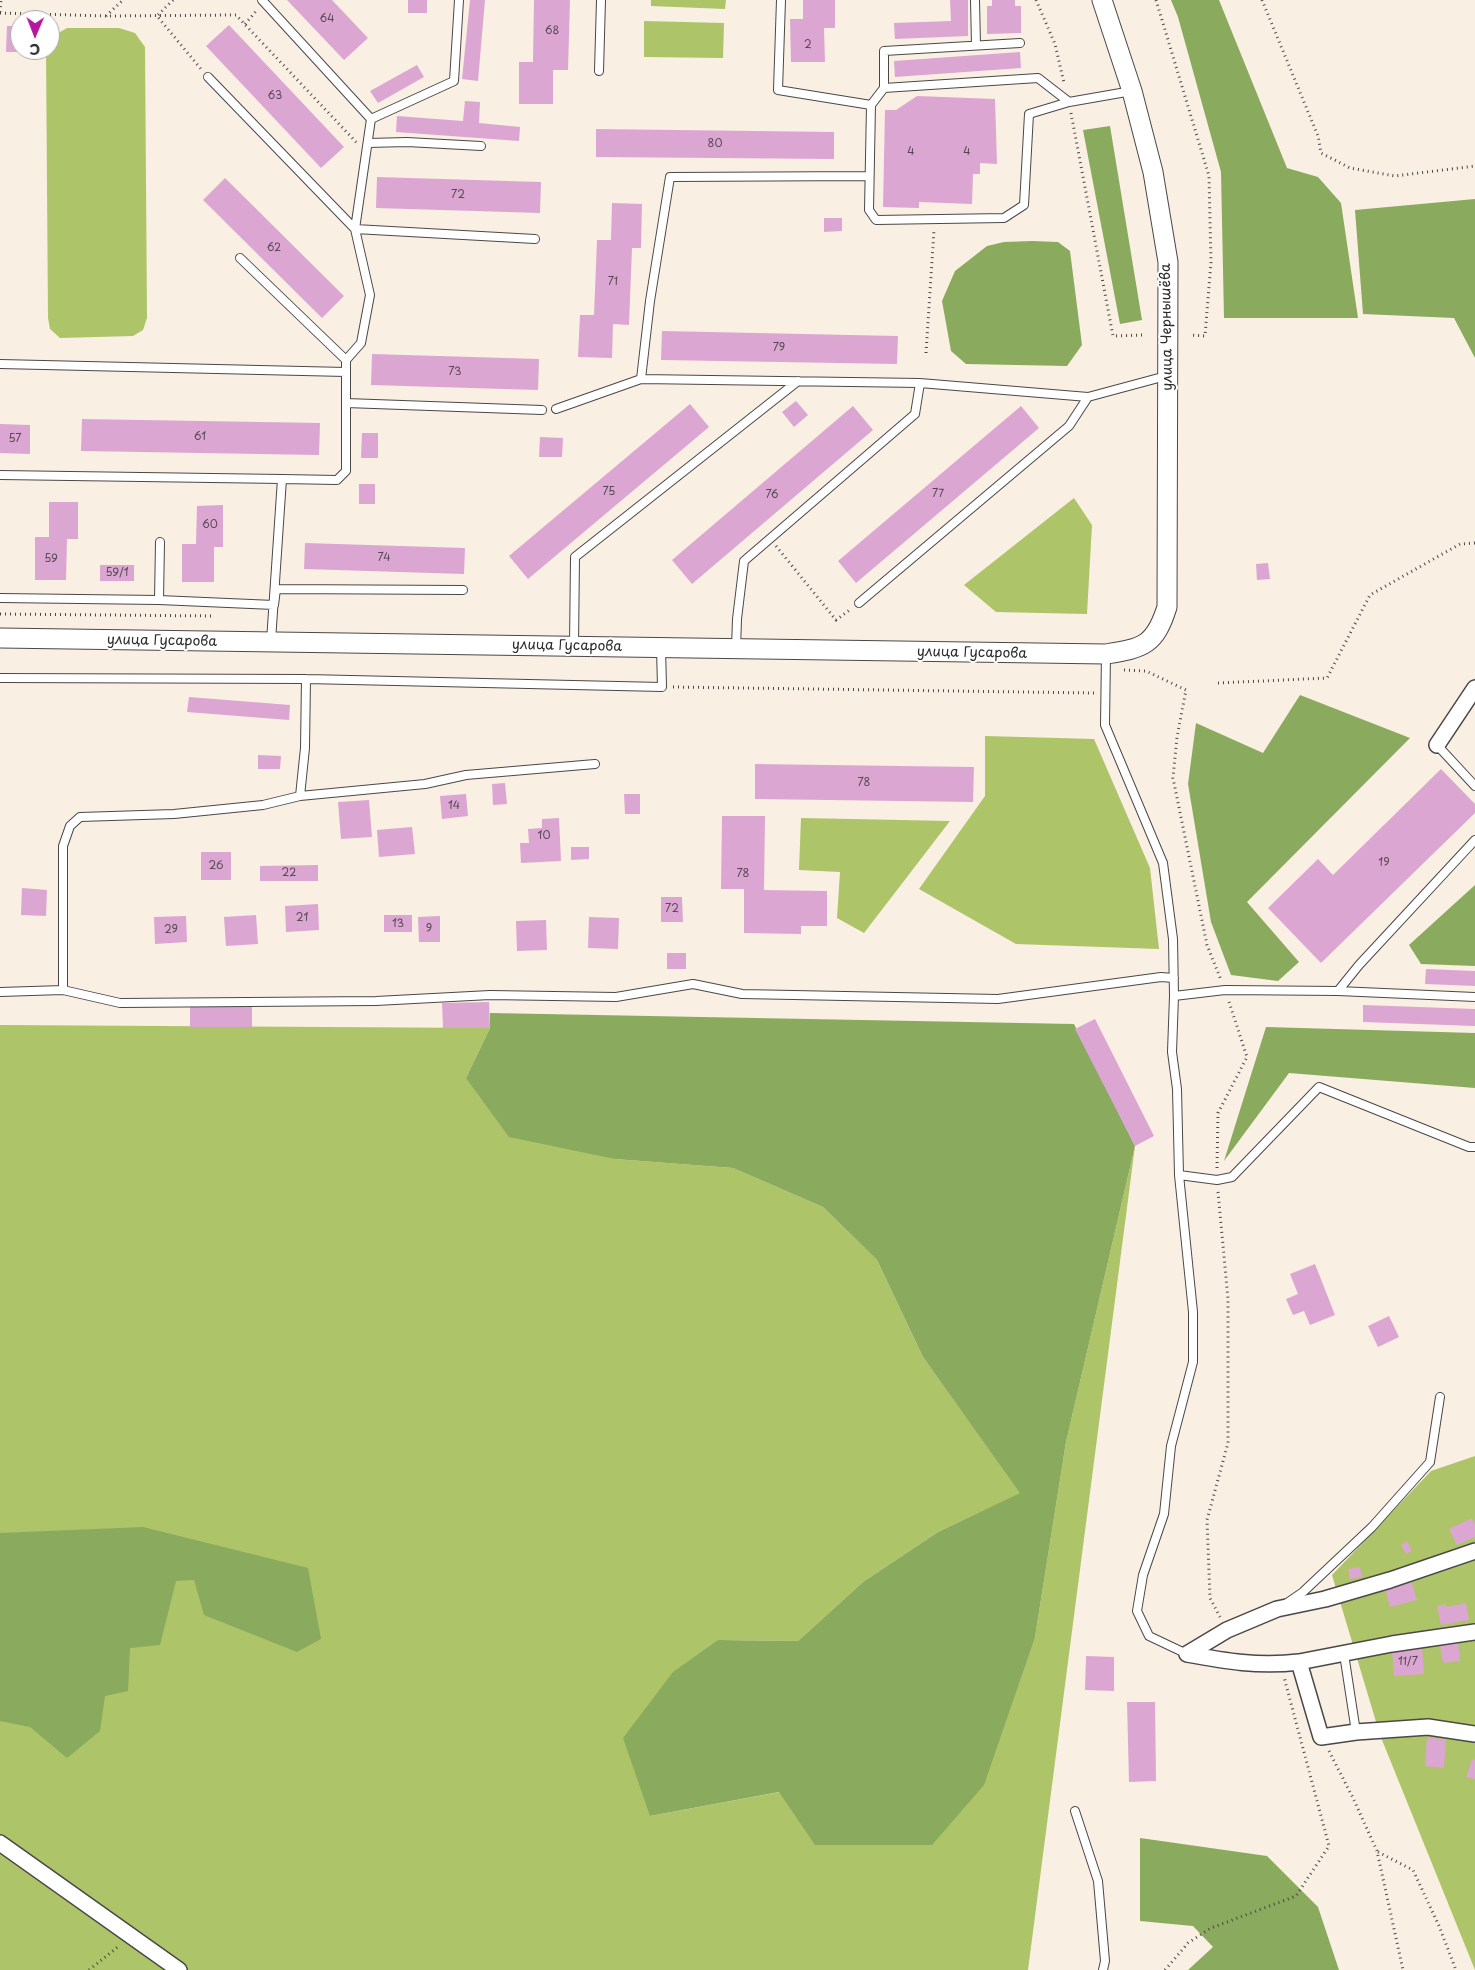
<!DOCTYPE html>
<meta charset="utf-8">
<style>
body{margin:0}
#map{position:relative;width:1475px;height:1970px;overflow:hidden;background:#faefe3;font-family:"Playpen Sans",sans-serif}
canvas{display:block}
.north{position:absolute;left:10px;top:10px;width:50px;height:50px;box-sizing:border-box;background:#fff;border:1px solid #aaa;border-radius:50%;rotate:181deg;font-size:14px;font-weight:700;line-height:20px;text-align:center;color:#2b2b2b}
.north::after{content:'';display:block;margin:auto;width:18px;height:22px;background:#b5179e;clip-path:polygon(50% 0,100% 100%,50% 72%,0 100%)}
</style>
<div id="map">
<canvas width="1475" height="1970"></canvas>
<div class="north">С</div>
</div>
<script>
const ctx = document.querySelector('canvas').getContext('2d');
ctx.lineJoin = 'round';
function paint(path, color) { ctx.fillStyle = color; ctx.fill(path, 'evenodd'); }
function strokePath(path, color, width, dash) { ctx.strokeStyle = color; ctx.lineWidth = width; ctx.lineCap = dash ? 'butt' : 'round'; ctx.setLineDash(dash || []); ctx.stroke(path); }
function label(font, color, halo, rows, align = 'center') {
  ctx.font = font + ' "Playpen Sans",sans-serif'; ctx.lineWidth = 4; ctx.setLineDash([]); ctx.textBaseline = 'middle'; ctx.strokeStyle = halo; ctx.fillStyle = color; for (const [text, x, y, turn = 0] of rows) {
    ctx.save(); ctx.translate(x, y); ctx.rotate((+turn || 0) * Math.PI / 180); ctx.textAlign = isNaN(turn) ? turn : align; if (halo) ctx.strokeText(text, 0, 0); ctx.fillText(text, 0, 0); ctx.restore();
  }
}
const green = new Path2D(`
 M651,0h75l-1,9 -74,-3z
 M644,21l80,2 -1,35 -79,-1z
 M67,28h52l16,5 10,14 2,271 -4,12 -10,6 -73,2 -10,-9 -2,-11 -2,-268h4c0,-13 6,-16 17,-22z
 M1074,498l18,27 -5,89 -91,-2 -32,-27z
 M985,736l109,3 56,129 9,81 -143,-5 -97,-55 66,-93z
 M801,818l149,3 -86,112 -27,-15 3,-46 -41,-2z
 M0,1025l490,3 -24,50 149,81 118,9 90,39 54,53 46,97 98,136 -83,39 -75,50 -65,59 -80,-1 -68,176 130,-24 255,-155 31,-195 69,-296 -107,824h-1028z
 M1475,1456v514l-95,-235 -48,-160 99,-104z`);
const forest = new Path2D(`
 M1171,0h48l68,168 31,9 23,26 17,115h-134l-3,-146 -43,-155z
 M1110,126l32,194 -22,4 -37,-194z
 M1475,199v159l-21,-40 -91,-4 -8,-104z
 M1032,241l26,1 12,9 12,94 -15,21 -101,-2 -15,-13 -9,-50 13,-30 32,-25 17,-4z
 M1300,695l110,43 -163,164 52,60 -21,19 -47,-6 -20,-53 -23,-138 8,-61 67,30z
 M1475,885v81l-54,-2 -12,-19z
 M490,1013l584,11 61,122 -69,296 -31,195 -51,148 -52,60h-117l-36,-53 -129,24 -27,-78 50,-66 45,-32 80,1 65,-59 75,-50 82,-39 -97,-136 -46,-97 -54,-53 -90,-39 -118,-9 -106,-22 -43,-59 24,-50z
 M1266,1027l209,6v55l-186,-15 -65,88z
 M143,1527l165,41 13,71 -24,13 -93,-37 -10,-35 -18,1 -16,64 -30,3 -2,43 -23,5 -5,35 -33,27 -37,-31 -30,-6v-188z
 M1140,1838l127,18 51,51 21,63h-151l25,-23 -20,-21 -53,-5z`);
const building = new Path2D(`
 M287,0h45l36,38 -24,22z
 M408,0h19v13h-19z
 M470,0h15l-7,81 -16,-2z
 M534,0h36l-2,70h-15v34h-34v-42h14z
 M803,0h32v28h-11l1,34h-34l-1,-43h13z
 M950,0h18v36l-73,3 -1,-16 57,-2z
 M992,0h23v6h6v27l-34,1v-28h5z
 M229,25l115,122 -23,21 -115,-122z
 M7,26h13v24h19v2h-33z
 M1020,52l1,16 -126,9 -1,-16z
 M417,65l7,12 -46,26 -8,-12z
 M917,96l78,3 2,65 -17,-1v11h-7l-1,30 -53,-2v6l-36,-1 2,-97h11z
 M465,101l15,1 -1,21 41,4 -1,14 -123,-9 1,-16 66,5z
 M596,129l238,3v27l-238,-2z
 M377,177l164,5 -1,31 -164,-5z
 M225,178l119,118 -22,22 -119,-118z
 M612,203l30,1 -1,44h-9l-3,77 -16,-1 -1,34 -34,-1 2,-42h14l3,-75h14z
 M824,218h18v13l-18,1z
 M662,331l236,5 -1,28 -236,-4z
 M372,354l167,5 -1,31 -167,-5z
 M796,401l12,14 -14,12 -12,-15z
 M690,404l19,23 -181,152 -19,-23z
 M853,406l20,24 -181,154 -20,-24z
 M1021,406l18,22 -183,155 -18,-22z
 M82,419l238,4 -1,32 -238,-4z
 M0,424l30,1v29l-30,-1z
 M362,433h16v25h-17z
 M540,437l23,1 -1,19h-23z
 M359,484h16v20h-16z
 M49,502h29v37h-11l-1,41h-31v-43h14z
 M223,505v42h-9v35h-32v-38h14l1,-38z
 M305,543l160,5 -1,26 -160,-5z
 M1268,563l2,16 -13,1 -1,-16z
 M100,565h34v16h-34z
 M189,697l101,8 -1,15 -102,-8z
 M258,755l23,1 -1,13h-22z
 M755,764l219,3 -1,35 -218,-3z
 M1441,769l34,35v9l-154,150 -53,-55 50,-49 15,16z
 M505,783l2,21 -14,1 -1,-21z
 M466,794l2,22 -26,3 -2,-23z
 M624,794h16v20h-15z
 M369,800l3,37 -31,2 -3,-37z
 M722,816h43l-1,74 63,1v35h-26v8l-57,-1v-44h-23z
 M559,818l2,43 -40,2 -1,-20h9l-1,-14 14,-1v-9z
 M412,827l3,27 -36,3 -2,-27z
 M571,847h18v12l-18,1z
 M201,852h30v28h-30z
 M318,865v16h-58v-15z
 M22,888l25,2 -1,26 -25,-1z
 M661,897h21l1,25h-22z
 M318,904l1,26 -33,2 -1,-26z
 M256,915l2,29 -32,2 -2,-29z
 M384,915h28v17h-28z
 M186,916l1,26 -32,2 -1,-27z
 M440,916v26h-21l-1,-25z
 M589,917l30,1 -1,31 -30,-1z
 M546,920l1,30 -30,1 -1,-30z
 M667,953h19v16h-19z
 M1426,969l49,2v15l-50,-2z
 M489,1002l1,26h-47l-1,-25z
 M1363,1005l112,4v17l-112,-4z
 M190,1007h62v20h-62z
 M1095,1019l59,117 -19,10 -60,-117z
 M1315,1264l20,51 -25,10 -6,-14 -11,4 -7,-16 12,-5 -8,-20z
 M1389,1316l10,21 -21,10 -10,-21z
 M1472,1518l3,7v12l-18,8 -8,-16z
 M1407,1541l5,10 -6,3 -5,-9z
 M1360,1567l2,10 -12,2 -2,-10z
 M1411,1580l6,20 -27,7 -5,-19z
 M1466,1603l3,17 -28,5 -4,-19 9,-2v3z
 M1458,1643l2,18 -17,2 -3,-18z
 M1422,1647l2,27 -30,2 -2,-27z
 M1086,1656l28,1v34l-29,-1z
 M1127,1702h28l1,79 -27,1z
 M1427,1738l19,1 -2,29 -19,-2z
 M1472,1759l3,1v19l-9,-2z`);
const path = new Path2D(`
 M173,0l-16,16 44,53
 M1036,0l19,44 9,39
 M1156,0l53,176 2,86 -6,74 -14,-1
 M1262,0l56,136 3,17 29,15 45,8 80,-10
 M0,12l1,-12
 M0,13l106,3 130,-1 121,128
 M106,16l17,-16
 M245,24l12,-14
 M1071,113l42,223 30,-1
 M926,353l8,-123
 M776,546l60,74 15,-11
 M0,614l215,2
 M1124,670l22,1 40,19 -9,47 -4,41 34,167 14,35
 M1218,683l109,-5 43,-83 90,-51 15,-1
 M673,687l421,6
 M1217,1168l1,-55 29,-56 -18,-55
 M1218,1192l10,107v144l-21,77 3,78 10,19
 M1329,1751l24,47 24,53 26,119
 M1378,1852l35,18 26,56 17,44
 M89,1970l30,-24
 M1165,1970l23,-27 23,-15 85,-32 33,-50 -45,-169`);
const service = new Path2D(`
 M262,0l109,119 -16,110 15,66 -9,48 -15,17v111l-9,9 -55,-1 -11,162
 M781,0l-3,90 93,15
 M975,0l1,45
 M599,71l2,-71
 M208,77l147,152 180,10
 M884,88v-37l136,-8
 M1069,102l-40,12 -5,91 -20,13 -128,2 -7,-10 2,-105 13,-17 154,-10 31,24 63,-11
 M371,119l83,-38 5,-81
 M368,143l39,-1 74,4
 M869,176l-199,1 -20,124 -9,78 279,4 168,14
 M240,258l106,102
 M0,364l346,8
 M346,403l196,7
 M556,409l85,-30
 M0,475l282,4
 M0,598l159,2 115,5 2,-16 187,1
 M159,600l1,-58
 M859,603l210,-177 19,-29 78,-21
 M574,645l1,-88 223,-176
 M736,649l1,-30 7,-58 171,-147 5,-31
 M1106,654l-1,71 58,138 10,76 1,57 -2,56 5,37 2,86 14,137v50l-22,84 -7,68 -21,61 -6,36 12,25 38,18
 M0,678l306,1 356,8 -1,-39
 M1437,745l38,41
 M300,796l5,-48 1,-69
 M1475,840l-116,125 -21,26 137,6
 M63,990v-144l7,-20 10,-9 94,-3 89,-9 37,-9 125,-12 41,-9 129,-11
 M0,992l63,-2 57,13 256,-2 114,-6 126,2 77,-13 49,10 256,5 163,-22 13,1
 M1174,996l51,-6 113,1
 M1179,1175l38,5 15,-3 87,-90 150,60h6
 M1287,1603l16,-11 69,-65 58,-65 10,-65
 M1344,1654l12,78
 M1075,1811l23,70 7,80 -2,9`);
const minor = new Path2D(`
 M1437,745l38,-57
 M1187,1654c38,7 72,13 112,8l22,75 35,-5 72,-5 47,7
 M1187,1654l40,-24 50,-21 48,-10 65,-19 85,-29
 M1299,1662l93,-18 83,-12
 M0,1843l179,127`);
const tertiary = new Path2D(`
 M0,638l1106,16c38,-6 49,-9 61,-47l1,-345 -15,-90 -21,-81 -30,-91`);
const numberNames = [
 ["64",327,19],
 ["68",552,31],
 ["2",808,45],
 ["63",275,96],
 ["80",715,144],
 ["4",911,152],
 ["4",967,152],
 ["72",458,195],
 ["62",274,248],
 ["71",613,282],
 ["79",779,348],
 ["73",455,372],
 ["61",200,437],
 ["57",15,439],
 ["75",609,492],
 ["77",938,494],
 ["76",772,495],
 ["60",210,525],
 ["74",384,558],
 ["59",51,559],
 ["59/1",117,573],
 ["78",864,783],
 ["14",454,806],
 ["10",544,836],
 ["19",1384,863],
 ["26",216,866],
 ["22",289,873],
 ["78",743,874],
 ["72",672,909],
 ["21",302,918],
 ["13",398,924],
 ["9",429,929],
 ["29",171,930],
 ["11/7",1408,1662]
];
const streetNames = [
 ["улица Чернышёва",1167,327,-91],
 ["улица Гусарова",162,641,1],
 ["улица Гусарова",567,646,1],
 ["улица Гусарова",972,653,1]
];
paint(green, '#adc469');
paint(forest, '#8aaa5d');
paint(building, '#dca6d3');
strokePath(service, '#4a4847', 10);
strokePath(minor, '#4a4847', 18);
strokePath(tertiary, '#4a4847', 21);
strokePath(path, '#4a4847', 3, [1, 4]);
strokePath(service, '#fff', 8);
strokePath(minor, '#fff', 15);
strokePath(tertiary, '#fff', 19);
label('11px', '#574a55', null, numberNames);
label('14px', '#2b2b2b', '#fff', streetNames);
</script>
